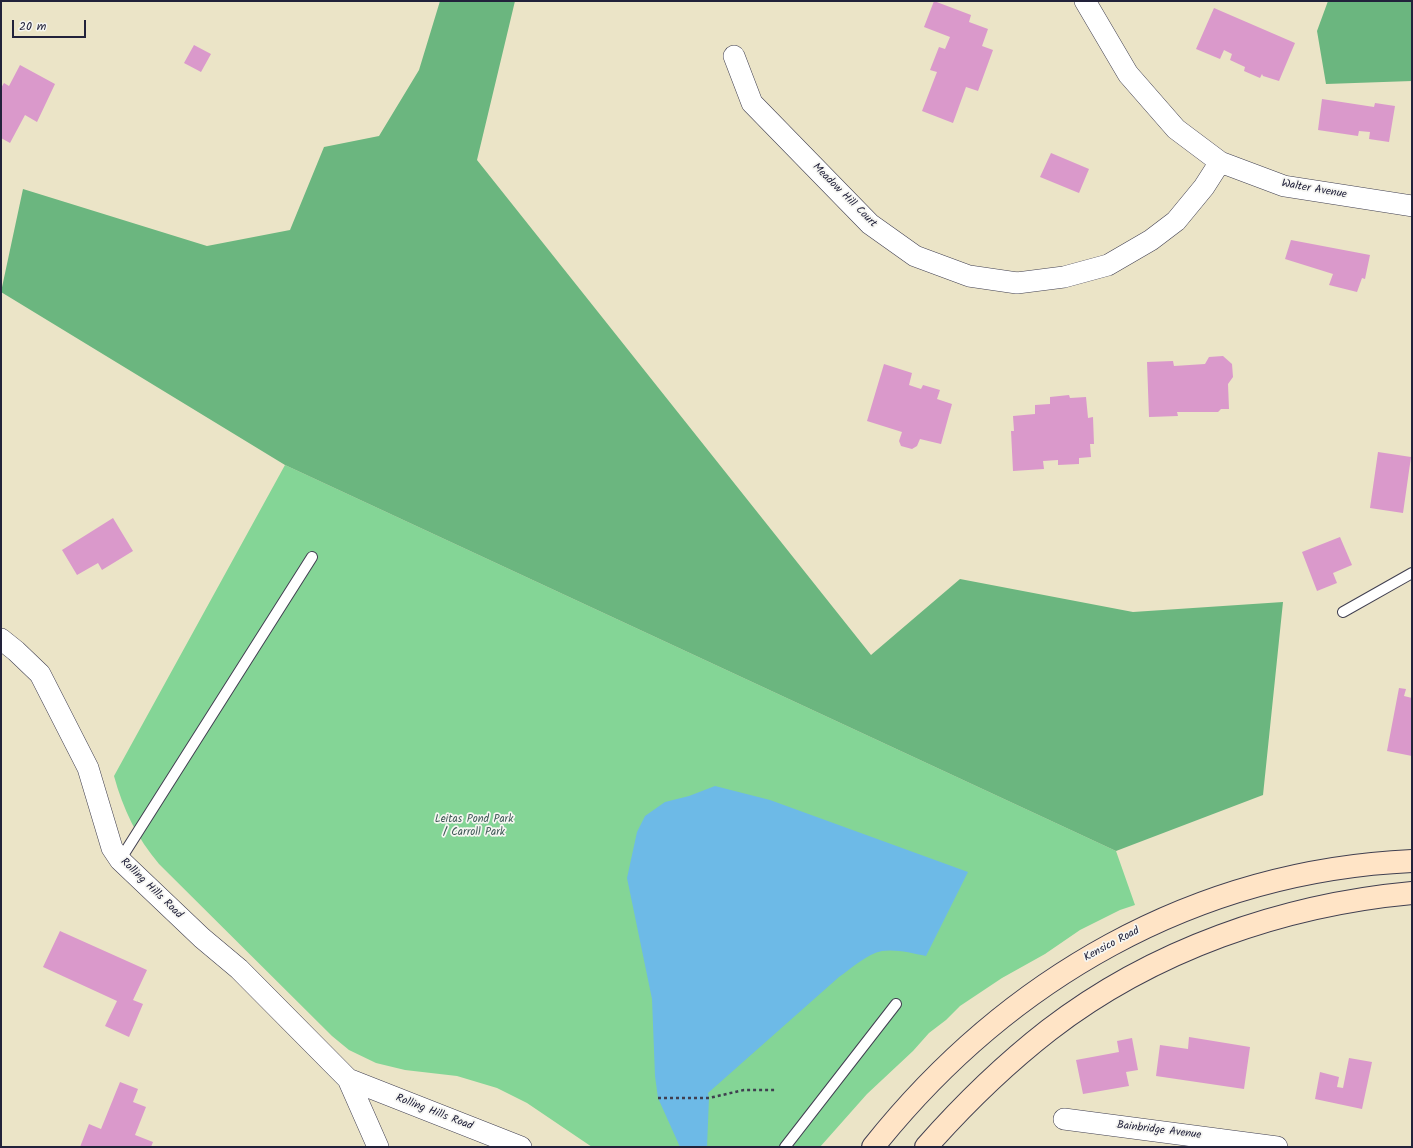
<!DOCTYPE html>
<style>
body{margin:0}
#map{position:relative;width:1413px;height:1148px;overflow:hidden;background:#ebe4c7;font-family:Kalam,sans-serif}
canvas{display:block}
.frame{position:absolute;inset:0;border:2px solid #22223b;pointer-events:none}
.scale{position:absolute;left:12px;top:20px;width:74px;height:18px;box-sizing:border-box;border:2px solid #22223b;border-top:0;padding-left:5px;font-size:12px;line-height:14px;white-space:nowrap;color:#22223b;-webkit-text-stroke:3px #f6f6f2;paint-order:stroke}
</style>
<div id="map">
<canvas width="1413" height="1148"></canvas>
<div class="frame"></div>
<div class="scale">20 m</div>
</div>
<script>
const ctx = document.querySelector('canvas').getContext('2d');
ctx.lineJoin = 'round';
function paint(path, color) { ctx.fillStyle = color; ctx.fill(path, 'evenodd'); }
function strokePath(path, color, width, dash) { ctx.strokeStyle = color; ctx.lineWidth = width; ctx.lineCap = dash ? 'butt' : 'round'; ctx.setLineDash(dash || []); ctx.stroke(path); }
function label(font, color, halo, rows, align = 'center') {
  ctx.font = font + ' Kalam,sans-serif'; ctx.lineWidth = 3.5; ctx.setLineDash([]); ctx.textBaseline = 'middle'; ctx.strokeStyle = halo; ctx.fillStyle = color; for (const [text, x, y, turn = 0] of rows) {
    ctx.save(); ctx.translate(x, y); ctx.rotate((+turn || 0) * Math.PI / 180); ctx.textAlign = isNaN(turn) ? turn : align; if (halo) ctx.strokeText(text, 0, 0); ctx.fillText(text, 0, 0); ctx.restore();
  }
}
const green = new Path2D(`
 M285,465l831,386 19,54 -15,5 -40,20 -35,24 -43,24 -42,28 -14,14 -17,13 -16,18 -46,43 -47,53h-228l-65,-44 -30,-15 -40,-12 -52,-6 -29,-7 -27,-13 -17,-14 -173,-172c-22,-26 -36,-55 -45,-88z`);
const forest = new Path2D(`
 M440,1h75l-38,159 394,495 89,-76 173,33 150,-10 -20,193 -147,56 -831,-386 -284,-173 22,-103 184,57 83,-16 34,-83 55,-11 40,-66z
 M1328,1h84v80l-86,3 -9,-53z`);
const water = new Path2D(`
 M715,786l55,14 198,72 -42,84c-14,-3 -30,-7 -44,-5 -15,3 -30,17 -43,26l-131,116 1,5 -2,49h-27l-22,-49 -3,-22 -3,-77 -25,-121 10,-46 8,-16 20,-14 24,-6z`);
const building = new Path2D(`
 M934,1l37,14 -2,7 19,7 -6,17 11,4 -15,41 -12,-4 -13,36 -31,-12 15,-39 -7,-2 9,-23 6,2 5,-12 -26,-10z
 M1214,8l81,35 -16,38 -16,-5 -1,-2 -2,4 -16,-7 1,-4 -15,-7 2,-6 -8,-4 -4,9 -24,-10z
 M194,45l17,9 -10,18 -17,-9z
 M20,65l35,19 -18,38 -12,-7 -15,28 -9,-5v-50l3,-5 5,3z
 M1322,99l52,8 1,-4 20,3 -6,36 -20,-3 1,-7 -11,-1 -1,5 -40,-6z
 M1051,153l38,16 -10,24 -39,-16z
 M1291,240l79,15 -5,24 -3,-1 -5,14 -28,-7 4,-11 -48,-15z
 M1223,356l9,8 1,13 -5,7 1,25h-8l-3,3h-41l1,4 -29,1 -2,-55 26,-1 1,5 31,-2 4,-7z
 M884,364l28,9 -3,12 12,4 2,-4 17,5 -3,9 15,5 -11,40 -21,-5 -3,7 -5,3 -11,-3 -2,-5 3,-9 -35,-11z
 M1069,395l1,3 16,-1 2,21 5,-1 1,27h-4l1,13 -12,1v6l-21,1v-5l-15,1 1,8 -31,2 -2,-40h3l-1,-15 22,-2v-9l15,-1v-7z
 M1378,452l33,5 -8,56 -33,-5z
 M113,518l20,33 -31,19 -4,-7 -21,12 -15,-25z
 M1340,537l12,28 -19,8 4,10 -20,8 -15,-39z
 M1399,688l7,1 -2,7 8,2v58l-25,-5z
 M60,931l87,39 -14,30 10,4 -14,33 -24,-11 12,-25 -74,-34z
 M1189,1037l61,10 -6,42 -88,-13 4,-31 28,4z
 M1132,1038l6,32 -12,2 3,14 -46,8 -7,-34 43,-8 -2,-11z
 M1349,1058l23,4 -10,47 -47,-10 5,-27 19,5 -2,10 6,1z
 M120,1082l18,7 -5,13 13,5 -11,28 18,7 -2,5h-71l9,-23 12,5z`);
const path = new Path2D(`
 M658,1098h51l35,-8h33`);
const lane = new Path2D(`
 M1343,612l69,-39
 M120,860l192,-303
 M785,1147l111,-143`);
const street = new Path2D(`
 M1085,1l43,73 48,55 44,33 64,24 128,20
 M734,56l18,47 118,121 45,32 54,20 48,7 47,-6 44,-12 43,-25 25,-19 28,-34 16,-25
 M1,639l15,12 24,23 48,94 24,80 8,12 82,78 37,31 109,110 30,68
 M348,1079l173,68
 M1064,1119l213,28`);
const secondary = new Path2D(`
 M873,1147c134,-168 321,-276 539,-286
 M926,1147c38,-43 78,-82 123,-117 104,-80 233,-125 363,-137`);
const streetNames = [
 ["Walter Avenue",1314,190,10],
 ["Meadow Hill Court",844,196,45],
 ["Rolling Hills Road",151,889,44],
 ["Kensico Road",1112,945,-28],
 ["Rolling Hills Road",434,1113,21],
 ["Bainbridge Avenue",1159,1131,7]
];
const parkNames = [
 ["Leitas Pond Park",474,820],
 ["/ Carroll Park",474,833]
];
paint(green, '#84d596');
paint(forest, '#6bb67f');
paint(water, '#6dbae7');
paint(building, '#da99cb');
strokePath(lane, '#403f50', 12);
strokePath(street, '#403f50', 22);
strokePath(secondary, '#403f50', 24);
strokePath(path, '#403f50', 2.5, [3, 3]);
strokePath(lane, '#fff', 10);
strokePath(street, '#fff', 21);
strokePath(secondary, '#ffe4c6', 22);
label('11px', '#22223b', '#f6f6f2', streetNames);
label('11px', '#3f5856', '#f6f6f2', parkNames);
</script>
